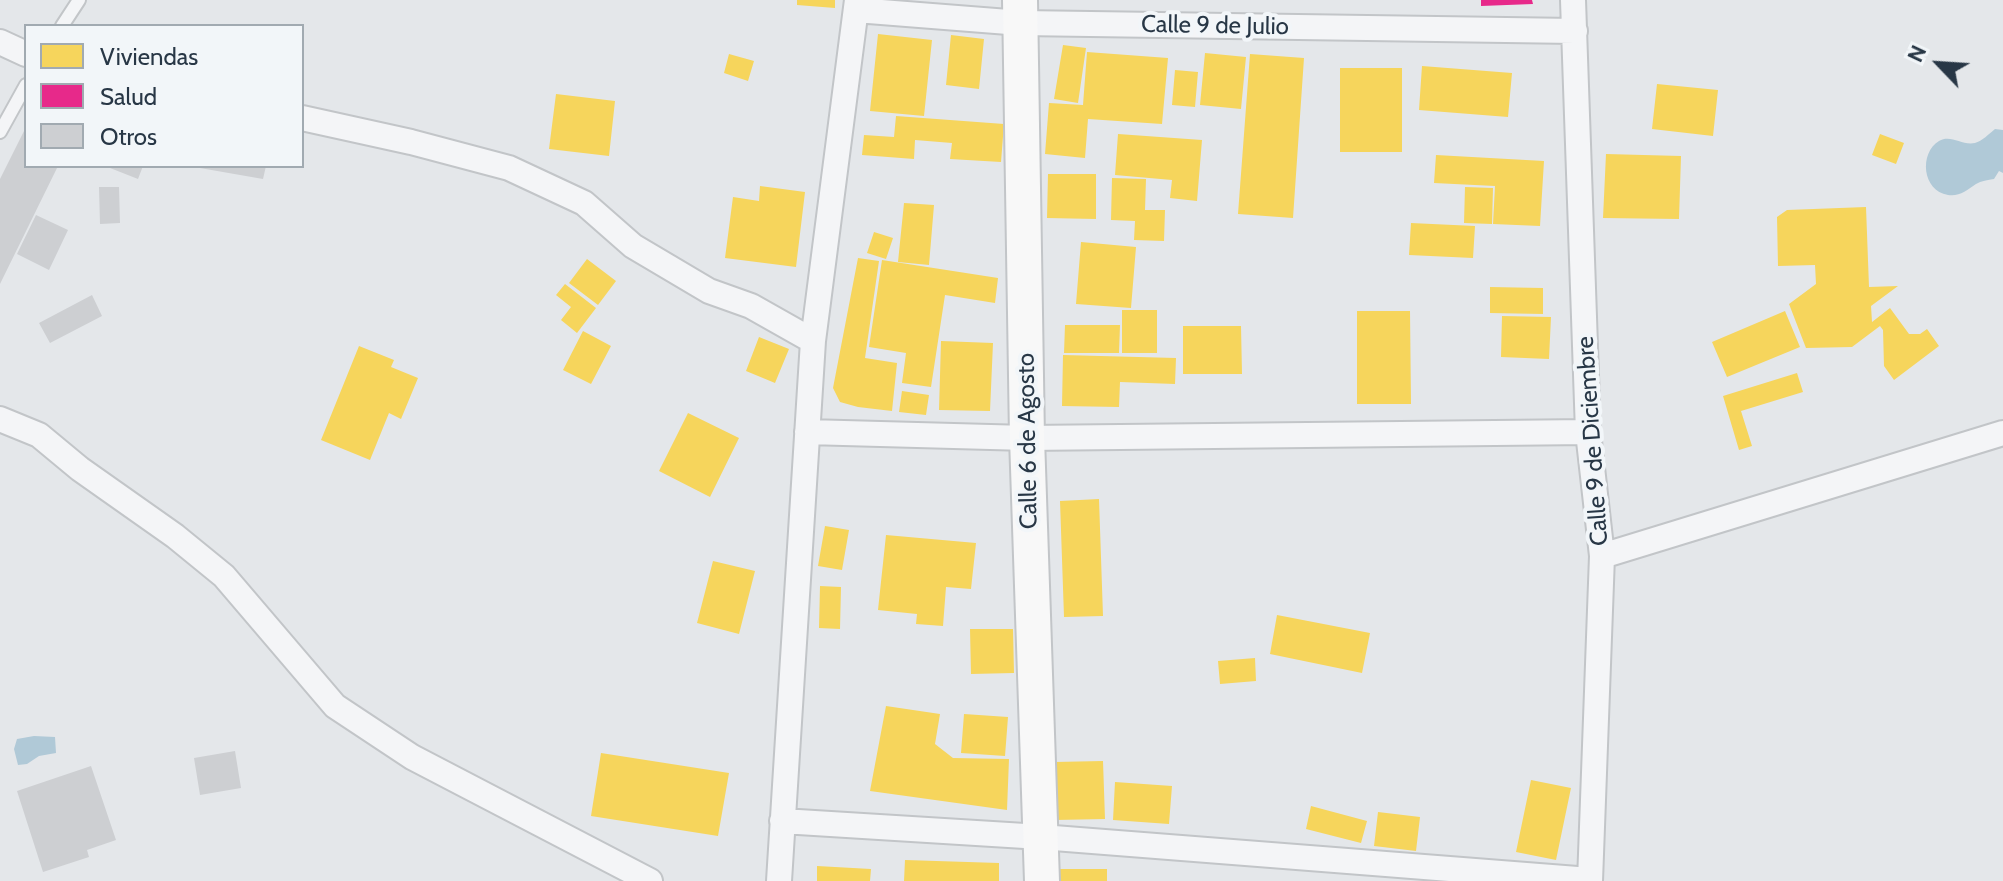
<!DOCTYPE html>
<style>
body{margin:0}
#map{position:relative;width:2003px;height:881px;overflow:hidden;background:#e4e7ea;font-family:Cabin,sans-serif}
canvas{display:block}
.legend{position:absolute;left:24px;top:24px;width:280px;height:144px;box-sizing:border-box;background:#f2f6f9;border:2px solid #a1aab1;margin:0;padding:10px 14px;list-style:none;font-size:24px;color:#283746}
.legend li{display:flex;align-items:center;gap:16px;height:40px}
.legend b{width:40px;border:2px solid #a1aab1}
.north{position:absolute;left:1899px;top:24px;width:80px;height:80px;-webkit-text-stroke:6px #f2f6f9;paint-order:stroke;rotate:295deg;font-size:22px;font-weight:700;line-height:32px;text-align:center;color:#283746}
.north::after{content:'';display:block;margin:auto;width:28px;height:36px;background:#283746;clip-path:polygon(50% 0,100% 100%,50% 72%,0 100%)}
</style>
<div id="map">
<canvas width="2003" height="881"></canvas>
<ul class="legend">
<li><b style="height:22px;background:#f6d55c"></b>Viviendas</li>
<li><b style="height:22px;background:#e7298a"></b>Salud</li>
<li><b style="height:22px;background:#cdcfd2"></b>Otros</li>
</ul>
<div class="north">N</div>
</div>
<script>
const ctx = document.querySelector('canvas').getContext('2d');
ctx.lineJoin = 'round';
function paint(path, color) { ctx.fillStyle = color; ctx.fill(path, 'evenodd'); }
function strokePath(path, color, width, dash) { ctx.strokeStyle = color; ctx.lineWidth = width; ctx.lineCap = dash ? 'butt' : 'round'; ctx.setLineDash(dash || []); ctx.stroke(path); }
function label(font, color, halo, rows, align = 'center') {
  ctx.font = font + ' Cabin,sans-serif'; ctx.lineWidth = 8; ctx.setLineDash([]); ctx.textBaseline = 'middle'; ctx.strokeStyle = halo; ctx.fillStyle = color; for (const [text, x, y, turn = 0] of rows) {
    ctx.save(); ctx.translate(x, y); ctx.rotate((+turn || 0) * Math.PI / 180); ctx.textAlign = isNaN(turn) ? turn : align; if (halo) ctx.strokeText(text, 0, 0); ctx.fillText(text, 0, 0); ctx.restore();
  }
}
const water = new Path2D(`
 M1995,129l8,1v43l-4,-2 -5,8c-6,1 -13,2 -18,5 -9,6 -17,13 -28,11 -26,-4 -29,-42 -9,-54 12,-7 23,5 36,2 7,-2 14,-9 20,-14z
 M34,736l21,1 1,16 -17,3 -12,8 -9,1 -4,-16 3,-10z`);
const homes = new Path2D(`
 M797,0h38v8l-38,-3z
 M878,34l54,6 -8,76 -54,-5z
 M951,35l33,4 -5,50 -33,-4z
 M1063,45l23,3 -8,55 -24,-4z
 M1087,52l81,6 -6,66 -74,-5 -3,39 -40,-4 4,-51 34,2z
 M1205,53l41,4 -5,52 -41,-4z
 M729,54l25,7 -6,20 -24,-8z
 M1250,54l54,4 -11,160 -55,-4z
 M1422,66l90,7 -4,44 -89,-7z
 M1340,68h62v84h-62z
 M1175,70l23,2 -3,35 -23,-2z
 M1657,84l61,6 -5,46 -61,-7z
 M556,94l59,7 -6,55 -60,-7z
 M896,116l108,8 -3,38 -51,-3 2,-16 -37,-3 -1,19 -52,-4 2,-20 30,2z
 M1118,134l84,6 -5,61 -27,-3 2,-18 -57,-5z
 M1880,134l24,9 -8,21 -24,-9z
 M1606,154l75,2 -2,63 -76,-1z
 M1436,155l108,6 -4,65 -47,-2 2,-38 -61,-3z
 M1048,174h48v45l-49,-1z
 M1112,178l34,1 -1,31h20l-1,31 -30,-1 1,-19 -24,-1z
 M760,186l45,6 -9,75 -71,-9 8,-61 26,4z
 M1465,187l28,1 -1,36 -28,-1z
 M904,203l30,2 -5,60 -31,-3z
 M1866,207l3,80 29,-1 -27,20 1,16 18,-14 19,26h11l7,-5 12,17 -45,34 -10,-14 -1,-36 -3,-4 -28,21 -46,1 -17,-44 27,-20 -1,-19 -37,1 -1,-49 10,-7z
 M1411,223l64,3 -2,32 -64,-3z
 M874,232l19,6 -7,21 -19,-6z
 M1081,242l55,5 -5,61 -55,-4z
 M858,258l21,3 -14,97 32,5 -5,48 -34,-4 -18,-5 -7,-14z
 M587,259l29,22 -18,24 -29,-22z
 M882,260l116,18 -3,25 -50,-8 -14,92 -29,-4 4,-30 -37,-6z
 M565,284l31,24 -19,25 -16,-13 10,-13 -15,-12z
 M1490,287l53,1v26l-53,-1z
 M1122,310h35v43h-35z
 M1357,311h53l1,93h-54z
 M1785,311l15,36 -73,30 -15,-35z
 M1502,316l49,1 -2,42 -48,-2z
 M1065,325h55l-1,28h-55z
 M1183,326h58l1,48h-59z
 M583,331l28,15 -20,38 -28,-14z
 M759,337l30,12 -14,34 -29,-12z
 M941,341l52,2 -3,68 -51,-1z
 M359,346l35,14 -3,7 27,11 -17,41 -12,-6 -19,47 -49,-20z
 M1063,355l113,3 -1,26 -55,-2 -1,25 -57,-1z
 M1797,373l6,19 -62,19 11,35 -13,4 -16,-54z
 M902,391l27,4 -3,20 -27,-3z
 M688,413l51,25 -29,59 -51,-26z
 M1099,499l4,117 -39,1 -4,-116z
 M825,526l24,4 -7,40 -24,-4z
 M886,535l90,8 -5,46 -25,-2 -3,39 -27,-2 1,-10 -39,-4z
 M713,561l42,10 -16,63 -42,-11z
 M820,586l21,1 -1,42 -21,-1z
 M1277,615l93,18 -8,40 -92,-19z
 M970,629h43l1,44 -43,1z
 M1255,658l1,23 -36,3 -2,-23z
 M886,706l54,8 -5,30 18,14 56,1 -2,51 -137,-19z
 M964,714l44,3 -3,39 -44,-3z
 M601,753l128,20 -11,63 -127,-20z
 M1103,761l2,58 -50,1 -1,-58z
 M1531,780l40,8 -15,72 -40,-8z
 M1115,782l57,4 -3,38 -56,-4z
 M1311,806l56,15 -6,22 -55,-14z
 M1378,812l42,5 -4,34 -42,-5z
 M905,860l94,3v18h-95z
 M817,866l54,3 -1,12h-53z
 M1059,869h48v12h-48z`);
const health = new Path2D(`
 M1481,0h51l1,4 -52,2z`);
const building = new Path2D(`
 M26,127v39h32l-58,118v-105z
 M105,166h38l-5,13z
 M200,166h66l-3,13 -63,-11z
 M99,187h20l1,36 -20,1z
 M36,215l32,15 -19,40 -32,-16z
 M92,295l10,21 -52,27 -11,-20z
 M235,751l6,37 -41,7 -6,-37z
 M91,766l25,74 -29,10 2,7 -46,15 -26,-81z`);
const lane = new Path2D(`
 M62,26l17,-26
 M0,132l26,-47`);
const street = new Path2D(`
 M1573,0l15,432 14,124 -12,325
 M856,10l165,13 554,8
 M0,42l26,12
 M302,118l109,24 98,26 75,35 49,43 76,45 42,15 62,35
 M0,419l39,16 41,34 95,67 49,40 111,130 77,51 238,124
 M807,432l220,6 561,-6
 M1602,556l401,-123
 M782,821l259,16 549,43
 M779,881l34,-540 44,-341`);
const secondary = new Path2D(`
 M1020,0l7,438 15,443`);
const streetNames = [
 ["Calle 9 de Julio",1215,26,1],
 ["Calle 6 de Agosto",1028,441,-91],
 ["Calle 9 de Diciembre",1593,441,-94]
];
paint(water, '#b0c9d7');
paint(homes, '#f6d55c');
paint(health, '#e7298a');
paint(building, '#cdcfd2');
strokePath(lane, '#c2c5c8', 16);
strokePath(street, '#c2c5c8', 28);
strokePath(secondary, '#c2c5c8', 38);
strokePath(lane, '#f4f5f7', 12);
strokePath(street, '#f4f5f7', 24);
strokePath(secondary, '#f8f8f8', 34);
label('24px', '#283746', '#f2f6f9', streetNames);
</script>
